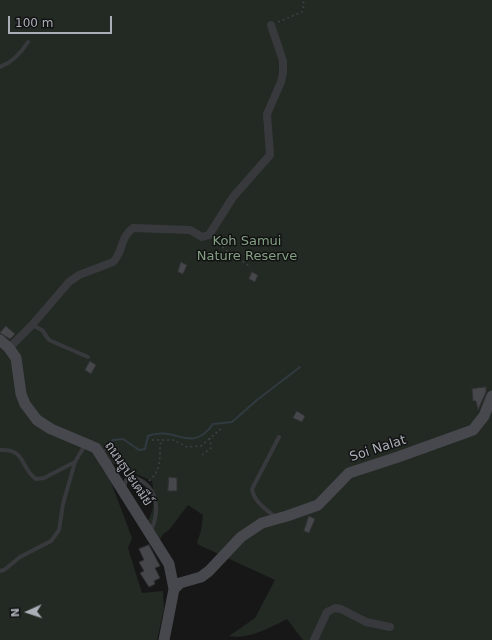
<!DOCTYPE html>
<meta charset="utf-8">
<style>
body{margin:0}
#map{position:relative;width:492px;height:640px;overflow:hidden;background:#171718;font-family:"DejaVu Sans",sans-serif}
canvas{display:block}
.north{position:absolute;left:8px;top:592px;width:40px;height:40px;-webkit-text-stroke:3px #121213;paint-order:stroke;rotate:267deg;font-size:11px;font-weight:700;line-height:16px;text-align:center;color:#aaafb7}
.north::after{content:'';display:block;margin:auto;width:14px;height:18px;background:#aaafb7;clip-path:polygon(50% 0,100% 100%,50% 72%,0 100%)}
.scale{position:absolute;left:8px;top:16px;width:104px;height:18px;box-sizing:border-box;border:2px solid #aaafb7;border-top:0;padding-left:5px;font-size:12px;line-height:14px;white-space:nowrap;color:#aaafb7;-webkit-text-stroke:3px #121213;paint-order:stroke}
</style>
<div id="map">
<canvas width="492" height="640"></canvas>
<div class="north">N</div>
<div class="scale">100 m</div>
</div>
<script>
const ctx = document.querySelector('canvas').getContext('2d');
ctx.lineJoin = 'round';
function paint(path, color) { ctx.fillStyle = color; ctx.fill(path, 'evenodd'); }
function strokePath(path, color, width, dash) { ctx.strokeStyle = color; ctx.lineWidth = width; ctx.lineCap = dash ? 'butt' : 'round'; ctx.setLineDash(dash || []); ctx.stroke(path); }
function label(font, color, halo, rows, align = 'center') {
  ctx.font = font + ' "DejaVu Sans",Sarabun,sans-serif'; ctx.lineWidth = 3; ctx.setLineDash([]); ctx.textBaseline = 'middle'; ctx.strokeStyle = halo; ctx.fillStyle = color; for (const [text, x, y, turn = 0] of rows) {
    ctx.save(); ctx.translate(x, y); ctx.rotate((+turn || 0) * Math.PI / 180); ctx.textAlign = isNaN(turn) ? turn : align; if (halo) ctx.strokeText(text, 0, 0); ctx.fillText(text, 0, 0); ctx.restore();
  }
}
const green = new Path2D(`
 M0,0h492v640h-189l-16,-21c-17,9 -40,21 -58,17l26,-18 20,-38 -76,-35 -2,-3 4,-11 2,-16 -15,-10 -19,25 -6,4 -4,7 -13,-15c9,-19 9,-25 6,-45l-40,-18 -11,4 10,15 21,56 -4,10 14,45 21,-2 1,18 -7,31h-157z`);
const stream = new Path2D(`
 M105,450l8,-10 10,-1 16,11 6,-1 3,-13c27,-11 43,19 65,-12l19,-2 25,-22 43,-33`);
const building = new Path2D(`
 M181,262l6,3 -4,9 -5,-2z
 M252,272l6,3 -3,7 -6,-3z
 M6,326l9,8 -5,5 -10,-6z
 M90,361l6,4 -5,9 -6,-4z
 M486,387v5l-8,18 -2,-9h-3l-1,-12z
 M297,411l8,5 -3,6 -9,-4z
 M169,477l8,1v13h-9z
 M309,516l6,3 -6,14 -5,-2z
 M149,545l11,21 -5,2 5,10 -6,3 1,3 -6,3 -9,-14 4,-2 -5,-9 5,-2 -5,-11z`);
const path = new Path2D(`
 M278,22l24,-10 2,-9 -3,-3
 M215,240l13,12 23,15
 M152,440h21l14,7 14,-1 22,-19
 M202,455l9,-7 -1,-10
 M149,481c12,-11 11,-21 11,-37l4,-3`);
const lane = new Path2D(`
 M0,67c13,-5 21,-14 28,-25
 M32,325l10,5 7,10 39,17
 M0,450c27,-1 19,17 36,29l8,-1 31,-16
 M124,488l2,-8 7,-3c25,8 28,34 17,55
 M275,517c-9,-8 -21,-15 -23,-28l27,-52
 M0,571l4,-1 16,-13 31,-16 8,-11 4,-26 12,-42 10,-17`);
const street = new Path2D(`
 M9,348l23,-23 37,-43 10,-7 34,-13c10,-9 7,-25 20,-34l57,2 12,7 7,-2 24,-38 37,-42 -3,-41 14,-32 2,-9v-12l-12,-36
 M314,640l13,-28 8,-4 6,1 25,13 24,5`);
const secondary = new Path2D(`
 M0,340l9,8 7,10 5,36 4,10 12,16 14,9 45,19 73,116 5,25 -10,51
 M174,589l6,-6 21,-6 8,-6 32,-34 21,-14 25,-7 31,-11 31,-32 49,-16 75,-27 11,-14 8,-20`);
const parkNames = [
 ["Koh Samui",247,242],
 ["Nature Reserve",247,257]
];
const streetNames = [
 ["Soi Nalat",378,449,-18],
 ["ถนนธูปะเตมีย์",128,474,56]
];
paint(green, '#232a24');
strokePath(stream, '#313a40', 2);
paint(building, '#46474b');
strokePath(building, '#313134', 1);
strokePath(path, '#3e4044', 1.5, [2, 3]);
strokePath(lane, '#38393d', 4);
strokePath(street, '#38393d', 8);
strokePath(secondary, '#46484d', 11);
label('13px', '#84a083', '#121213', parkNames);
label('13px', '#aaafb7', '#121213', streetNames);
</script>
